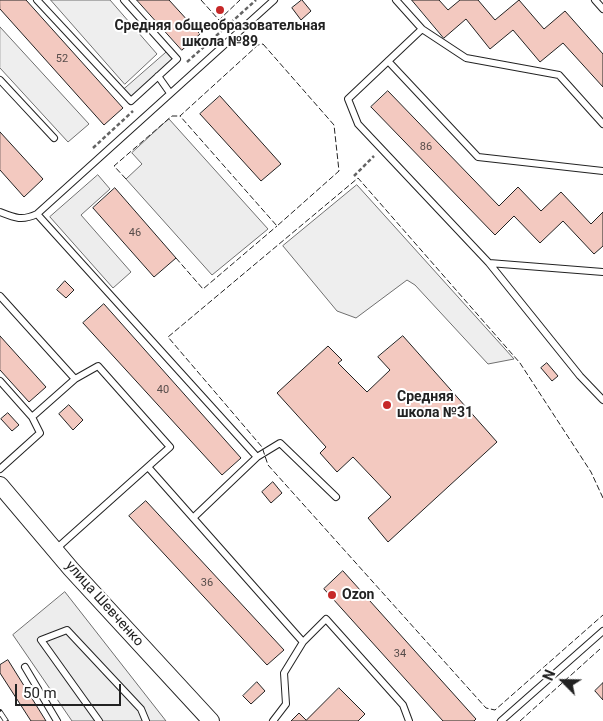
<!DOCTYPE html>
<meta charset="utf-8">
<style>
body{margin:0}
#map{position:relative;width:603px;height:721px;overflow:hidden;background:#fff;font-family:Roboto,sans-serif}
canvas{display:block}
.north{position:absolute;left:538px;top:656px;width:50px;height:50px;-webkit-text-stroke:4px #fff;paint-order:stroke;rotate:293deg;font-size:14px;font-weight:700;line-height:20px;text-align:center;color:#222}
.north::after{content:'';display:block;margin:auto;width:18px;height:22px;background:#222;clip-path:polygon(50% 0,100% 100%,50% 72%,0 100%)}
.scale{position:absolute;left:15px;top:684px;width:106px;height:22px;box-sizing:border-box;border:2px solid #222;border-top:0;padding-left:6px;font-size:15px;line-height:18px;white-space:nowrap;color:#222;-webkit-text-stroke:4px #fff;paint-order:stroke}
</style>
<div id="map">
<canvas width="603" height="721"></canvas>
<div class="north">N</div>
<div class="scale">50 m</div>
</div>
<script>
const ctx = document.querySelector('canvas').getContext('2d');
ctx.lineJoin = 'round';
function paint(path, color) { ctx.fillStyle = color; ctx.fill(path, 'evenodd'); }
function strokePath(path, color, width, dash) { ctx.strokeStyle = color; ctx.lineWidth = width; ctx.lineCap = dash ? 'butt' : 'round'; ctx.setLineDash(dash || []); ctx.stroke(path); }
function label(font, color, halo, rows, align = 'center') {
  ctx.font = font + ' Roboto,sans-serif'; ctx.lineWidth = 4; ctx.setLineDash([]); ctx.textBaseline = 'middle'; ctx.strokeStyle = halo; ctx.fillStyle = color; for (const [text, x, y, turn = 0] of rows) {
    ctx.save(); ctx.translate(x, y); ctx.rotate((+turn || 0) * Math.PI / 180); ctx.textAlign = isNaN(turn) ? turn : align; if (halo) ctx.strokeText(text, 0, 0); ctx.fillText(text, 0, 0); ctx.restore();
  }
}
const green = new Path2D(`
 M51,0h59l47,54 -32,30z
 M0,27l89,97 -21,18 -68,-74z
 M357,185l157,174 -26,5 -73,-79 -8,-5 -51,38 -19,-7 -54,-65z`);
const parking = new Path2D(`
 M169,50l8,9 -46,42 -9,-10z
 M169,119l99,110 -56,46 -86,-96 16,-15 -10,-11z
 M98,175l12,14 -29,26 50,57 -18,16 -63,-71z
 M65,592l101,129h-94l-59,-86z`);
const building = new Path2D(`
 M0,0h26l97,108 -19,17 -104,-116z
 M137,0h32l31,34 -18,16z
 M302,0l9,11 -10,9 -9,-12z
 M412,0h27l9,10 12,-10h18l17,20 24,-20 25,29 21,-18 38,43v33l-40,-44 -23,19 -27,-32 -23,19 -24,-30 -22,19z
 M388,91l111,115 19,-19 23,24 20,-19 30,32 12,-12v34l-9,8 -31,-33 -23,22 -26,-27 -19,19 -124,-128z
 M220,96l61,68 -20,17 -61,-67z
 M0,132l43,47 -19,18 -24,-27z
 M115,188l61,70 -22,19 -61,-69z
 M65,281l9,9 -8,8 -9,-8z
 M104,304l137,154 -19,17 -139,-152z
 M0,336l46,51 -17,15 -29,-32z
 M403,336l94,106 -109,100 -20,-24 23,-21 -38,-40 -16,15 -17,-19 6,-6 -49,-54 51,-47 14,14 -4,3 29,29 23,-22 -12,-13z
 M547,363l11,13 -6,5 -11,-13z
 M69,405l14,15 -10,10 -14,-16z
 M8,413l11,12 -7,6 -11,-12z
 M273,482l9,11 -11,10 -9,-11z
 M146,501l138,149 -17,15 -138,-149z
 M343,571l133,148 -2,2h-31l-119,-132z
 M8,660l38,61h-15l-31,-48v-8z
 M257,682l8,9 -14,13 -8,-8z
 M603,683v17l-8,-9z
 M339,688l26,26 -7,7h-67l8,-8 7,7z`);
const path = new Path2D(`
 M187,62l69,-62
 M93,148l40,-37
 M354,176l20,-20`);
const service = new Path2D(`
 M37,0l94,101 46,-42 -53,-59
 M396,0l26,29 44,29 93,17 44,49
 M595,0l8,9
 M422,29l-74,70 10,25 131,139 114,9
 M388,61l90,96 125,14
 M158,76l12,17
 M0,80l54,58
 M0,212c15,6 22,9 37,2l237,-214
 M37,214l220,243 -64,61
 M489,263l91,113 23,24
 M0,296l75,83 -43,38
 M0,381l32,36 8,16 -40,36
 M257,457l23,-14 56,54
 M148,467l155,175 -19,31 2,31 -13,17
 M56,549l114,-102 -72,-81 -23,13
 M303,642l23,-23 77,86 6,16
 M25,667l32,54
 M99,721l-58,-81 26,-10 74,79 5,12
 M501,721l102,-90`);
const tertiary = new Path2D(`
 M0,485l71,84 140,152`);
const rail = new Path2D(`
 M0,712l6,9`);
const fence = new Path2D(`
 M201,0l18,20 21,-20
 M263,44l71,81 5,46 -62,55 -97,-110 78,-71z
 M126,179l-12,-13 58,-50h8
 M176,258l27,31 74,-63
 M603,498l-12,-26 -71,-109 -162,-185 -190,159 94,110 6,18 218,243 9,2 108,-95
 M520,721l80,-72`);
const markers = [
 [220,10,5,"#c62828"],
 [387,405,5,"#c62828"],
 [332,595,5,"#c62828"]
];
const numberNames = [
 ["52",62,59],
 ["86",426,147],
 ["46",135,233],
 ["40",163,390],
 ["36",207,583],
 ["34",400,654]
];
const poiNames = [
 ["Средняя общеобразовательная",220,26,"center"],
 ["школа №89",220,42,"center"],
 ["Средняя",397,397],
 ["школа №31",397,413],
 ["Ozon",342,595]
];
const streetNames = [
 ["улица Шевченко",104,604,48]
];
paint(green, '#eee');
strokePath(green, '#6f6f6f', 1);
paint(parking, '#ededed');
strokePath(parking, '#6f6f6f', 1);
paint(building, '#f3c9c0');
strokePath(building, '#222', 1);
strokePath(service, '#222', 8);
strokePath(tertiary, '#222', 18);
strokePath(path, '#646464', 2.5, [4, 2.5]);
strokePath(service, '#fff', 6);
strokePath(tertiary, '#fff', 16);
strokePath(rail, '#222', 5.5);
strokePath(rail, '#fff', 4, [11]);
strokePath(fence, '#222', 1, [6, 2.5]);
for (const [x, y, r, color] of markers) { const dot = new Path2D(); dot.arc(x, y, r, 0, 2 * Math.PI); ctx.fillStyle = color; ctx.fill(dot); strokePath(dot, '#fff', 2); }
label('11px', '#564c4a', null, numberNames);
label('bold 14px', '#222', '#fff', poiNames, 'left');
label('14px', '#222', '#fff', streetNames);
</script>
